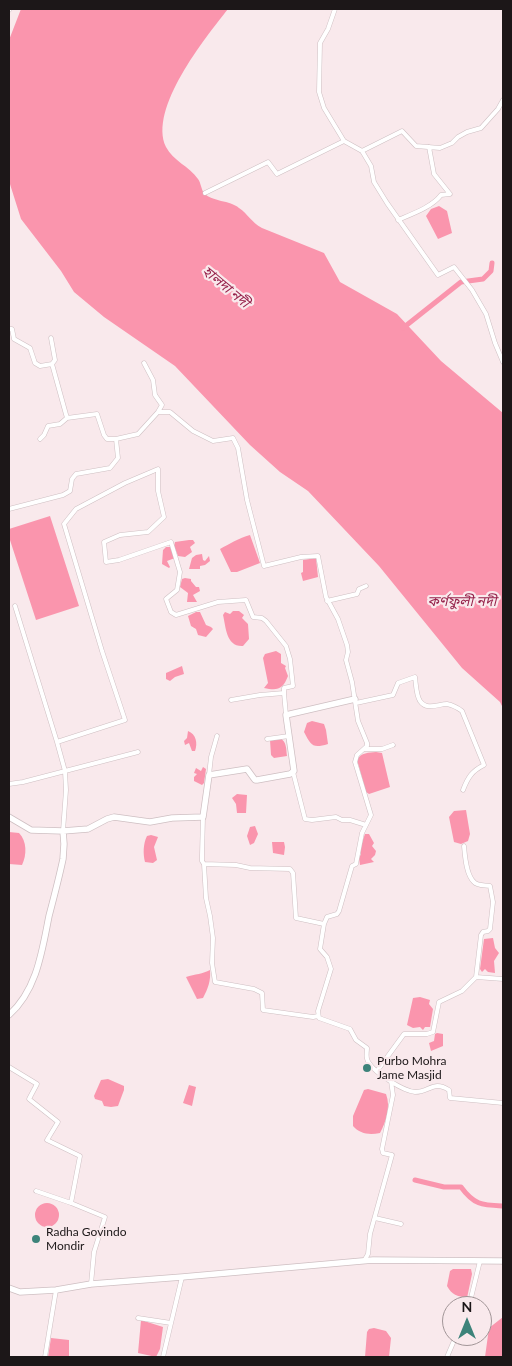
<!DOCTYPE html>
<meta charset="utf-8">
<style>
body{margin:0}
#map{position:relative;width:512px;height:1366px;overflow:hidden;background:#f9e9ec;font-family:Lato,sans-serif}
canvas{display:block}
.frame{position:absolute;inset:0;border:10px solid #1c1718;pointer-events:none}
.north{position:absolute;left:442px;top:1296px;width:50px;height:50px;box-sizing:border-box;background:#f9e9ec;border:1px solid #a19597;border-radius:50%;rotate:0deg;font-size:14px;font-weight:700;line-height:20px;text-align:center;color:#1c1718}
.north::after{content:'';display:block;margin:auto;width:18px;height:22px;background:#3d837a;clip-path:polygon(50% 0,100% 100%,50% 72%,0 100%)}
</style>
<div id="map">
<canvas width="512" height="1366"></canvas>
<div class="frame"></div>
<div class="north">N</div>
</div>
<script>
const ctx = document.querySelector('canvas').getContext('2d');
ctx.lineJoin = 'round';
function paint(path, color) { ctx.fillStyle = color; ctx.fill(path, 'evenodd'); }
function strokePath(path, color, width, dash) { ctx.strokeStyle = color; ctx.lineWidth = width; ctx.lineCap = dash ? 'butt' : 'round'; ctx.setLineDash(dash || []); ctx.stroke(path); }
function label(font, color, halo, rows, align = 'center') {
  ctx.font = font + ' Lato,"Noto Sans Bengali",sans-serif'; ctx.lineWidth = 4.5; ctx.setLineDash([]); ctx.textBaseline = 'middle'; ctx.strokeStyle = halo; ctx.fillStyle = color; for (const [text, x, y, turn = 0] of rows) {
    ctx.save(); ctx.translate(x, y); ctx.rotate((+turn || 0) * Math.PI / 180); ctx.textAlign = isNaN(turn) ? turn : align; if (halo) ctx.strokeText(text, 0, 0); ctx.fillText(text, 0, 0); ctx.restore();
  }
}
const water = new Path2D(`
 M21,9h207c-23,29 -80,100 -62,138 7,14 23,19 32,32 3,4 3,10 6,14 8,9 26,7 35,15 9,6 12,14 23,20l62,25 16,29 57,32 44,47 62,52v295l-3,-6 -38,-34 -83,-102 -71,-75 -28,-19 -30,-27 -75,-79 -71,-49 -30,-25 -13,-21 -40,-52 -12,-38v-141z
 M439,206l8,5 5,22 -14,6 -12,-23 5,-7z
 M50,516l29,90 -43,14 -27,-83v-8z
 M250,535l10,28 -23,9h-6l-11,-23c9,-5 19,-11 30,-14z
 M189,540h4l2,3 -5,4 2,5 -7,5 -7,-1 -4,-10 1,-4z
 M166,547h4l5,11 -8,3 3,6 -1,1 -7,-4 1,-14z
 M202,554l1,6 2,1 4,-5 1,5 -5,4 -5,1v3h-11l3,-11 4,-3z
 M316,558l2,19 -15,4 -2,-8 2,-1v-12z
 M185,578l6,1v2l5,6h3l1,4 -7,4 4,7h-10l1,-9 -8,-6 2,-8z
 M233,611h6l5,4 -2,3 6,6 1,15 -6,7c-17,1 -17,-19 -20,-31l2,-3 5,2z
 M196,612h4l6,13 5,2 2,2 -7,8 -8,-2 -2,-6 -5,-3 -3,-10z
 M276,651l5,3v9l5,3 -1,2 3,8c-5,13 -10,15 -24,12l4,-5 -5,-25 2,-4z
 M182,666l2,8 -9,3 -5,4 -4,-2v-6z
 M312,721l12,3 2,6 2,14c-16,5 -17,1 -24,-12l3,-9z
 M188,731c8,3 10,12 7,20h-3l-3,-8 -4,2 -1,-4 3,-3z
 M280,738c7,4 6,11 7,18l-13,2 -3,-3 -1,-15z
 M376,752l6,1 8,34 -21,7 -3,-2 -9,-32c4,-8 12,-7 19,-8z
 M203,767l3,2 -2,14 -2,2 -8,-4v-4l3,-3 -3,-1 2,-5 5,3z
 M237,794l10,1 -1,18h-9l-1,-9 -4,-6z
 M466,810l4,24 -2,7 -7,3 -7,-2 -5,-25 5,-6z
 M255,826l3,8 -4,9 -4,2 -3,-9 3,-9z
 M9,832l10,1c8,8 8,22 3,32l-13,-1z
 M365,834h4l5,9 -2,3 4,5 -1,4 -4,4 3,3 -14,3 -1,-7 2,-4 -2,-3z
 M151,835l7,2 -4,10 3,13 -4,3 -8,-1c-2,-8 -2,-18 2,-26z
 M272,842h12l1,5 -1,8 -11,-2z
 M493,938l2,10 4,5 -5,8 1,12 -7,-1 -3,-3 -3,3 -2,-3 4,-30z
 M210,970c1,10 -2,19 -7,28l-6,1 -11,-22c9,-3 17,-3 24,-7z
 M420,997l10,3 -1,4 4,5 -3,18h-5l-2,3 -3,-3 -7,1 -6,-3 6,-27z
 M437,1033l6,1v12l-12,5 -2,-8 5,-2 1,-7z
 M108,1079l16,7v4l-6,16 -7,1 -7,-1 -2,-5 -7,-2 -1,-3 7,-16z
 M189,1085l7,2 -4,19 -9,-3z
 M368,1089l18,5c5,13 0,28 -6,39 -11,2 -20,1 -27,-7v-10l11,-26z
 M35 1215a12 12 0 1 1 24 0a12 12 0 1 1-24 0Z
 M453,1269h18l1,5 -5,24c-10,-2 -15,-3 -20,-12l3,-15z
 M503,1317v40h-18l4,-29z
 M141,1320l22,7 -3,22 -4,8 -18,-4z
 M374,1328l12,3 5,7 -2,19h-24l2,-25 2,-3z
 M51,1338l18,2v17h-21z`);
const canal = new Path2D(`
 M403,328l58,-46 22,-3 8,-8 1,-8
 M415,1180l29,7h17c13,18 21,18 42,19`);
const street = new Path2D(`
 M335,9l-7,20 -8,14 -1,49 5,16 20,33
 M9,10l1,-1
 M362,151l9,15 3,16 13,21 51,72 16,-8 18,23 14,24 9,29 8,19
 M205,193l63,-31 9,12 67,-33 18,10 40,-20 14,15 24,2 12,-5 6,-6 9,-5 14,-4 17,-19 5,-9
 M398,220c14,-6 34,-13 43,-25l9,-1 -16,-20 -5,-27
 M9,329h3l2,10 16,9 5,15 5,3 12,-2
 M51,338l4,22 -3,4 15,54 30,-4 7,21 3,4h9l22,-5 20,-22h12l23,19 20,10 20,-3 5,10 9,52 17,66 37,-9 17,-1 8,41 12,22 9,26 1,7 -2,8 6,22 6,39 9,22v3l-10,9 -2,7 16,53 -9,18 -6,31 -4,2 -13,45 -2,3 -10,3 -3,7
 M144,363l9,17 2,15 7,10 -4,7
 M40,439l4,-4 4,-9 12,-2 7,-6
 M9,509l54,-14 7,-4 2,-12 4,-5 34,-6 8,-10 -2,-19
 M327,601l30,-7 2,-5 7,-3
 M15,606l42,136
 M231,700l29,-5 24,-2 2,22
 M356,703l37,-8 5,-12 17,-6c1,7 1,18 5,24 7,10 18,3 27,3 5,1 11,4 15,7l22,54c-12,6 -16,12 -21,25
 M267,739l22,-3
 M364,749h18l11,-4
 M293,772l12,47 7,1 24,-3 6,3h8l16,5
 M209,775l2,-18 6,-21
 M9,784l14,-2 115,-30
 M203,817l-1,38v6l2,3 32,1 14,3 40,1 3,4 3,45 28,6 -4,25 7,8 4,12 -13,42 1,7 31,11 6,11 11,8c0,6 -2,10 2,15 6,10 34,28 46,29 15,0 18,-12 34,-2l1,8 53,5
 M63,831l3,-41 -1,-19 -8,-29 68,-22 -23,-69 -38,-127 12,-15 49,-26 33,-14v22l6,26 -16,15 -28,3 -16,7 2,20 13,-2 52,-18 9,30 -3,18 -11,9 5,13 5,3 42,-13 28,-2 7,17 9,1 4,3 20,25 4,13 3,27 -9,2v5
 M204,864l2,34 4,18 3,22 -1,25 3,19 39,7 8,4 1,17 50,7 5,-1
 M476,977l27,2
 M9,1067l28,17 -8,15 29,23 -11,18 33,16 -9,47 -35,-12
 M377,1071l27,-37h23l6,-2 6,-30 23,-11 14,-14 5,-42 2,-3 5,-1 2,-2 3,-27 -3,-16c-5,-1 -13,0 -16,-4 -8,-7 -9,-26 -10,-36
 M71,1203l34,14 -11,35 -3,32
 M375,1218l26,6
 M364,1261l4,-7 2,-20 22,-79 -9,-2 -1,-4 11,-54 -2,-14
 M469,1306l11,-45
 M138,1318l33,5
 M45,1357l11,-67
 M163,1357l19,-80
 M447,1357l9,-21`);
const secondary = new Path2D(`
 M9,817l22,13 32,1 25,-2 19,-10 7,-2 36,5 22,-4 31,-1 6,-42 38,-6 8,11h2l33,-6 4,-3 -8,-56 69,-16
 M9,1015c28,-25 33,-64 40,-99 5,-19 10,-38 14,-57l1,-15 -1,-13
 M9,1288l11,4 36,-2 35,-6 91,-7 191,-17 130,1`);
const markers = [
 [367,1068,5,"#3d837a"],
 [36,1239,5,"#3d837a"]
];
const poiNames = [
 ["Purbo Mohra",377,1061],
 ["Jame Masjid",377,1075],
 ["Radha Govindo",46,1232],
 ["Mondir",46,1246]
];
const waterNames = [
 ["হালদা নদী",226,287,40],
 ["কর্ণফুলী নদী",462,601]
];
paint(water, '#fa95ad');
strokePath(canal, '#fa95ad', 5);
strokePath(street, '#cebfc2', 5);
strokePath(secondary, '#cebfc2', 7);
strokePath(street, '#fff', 4);
strokePath(secondary, '#fff', 5.5);
for (const [x, y, r, color] of markers) { const dot = new Path2D(); dot.arc(x, y, r, 0, 2 * Math.PI); ctx.fillStyle = color; ctx.fill(dot); strokePath(dot, '#f9e9ec', 2); }
label('12px', '#1c1718', '#f9e9ec', poiNames, 'left');
label('italic 14px', '#96224b', '#f9e9ec', waterNames);
</script>
